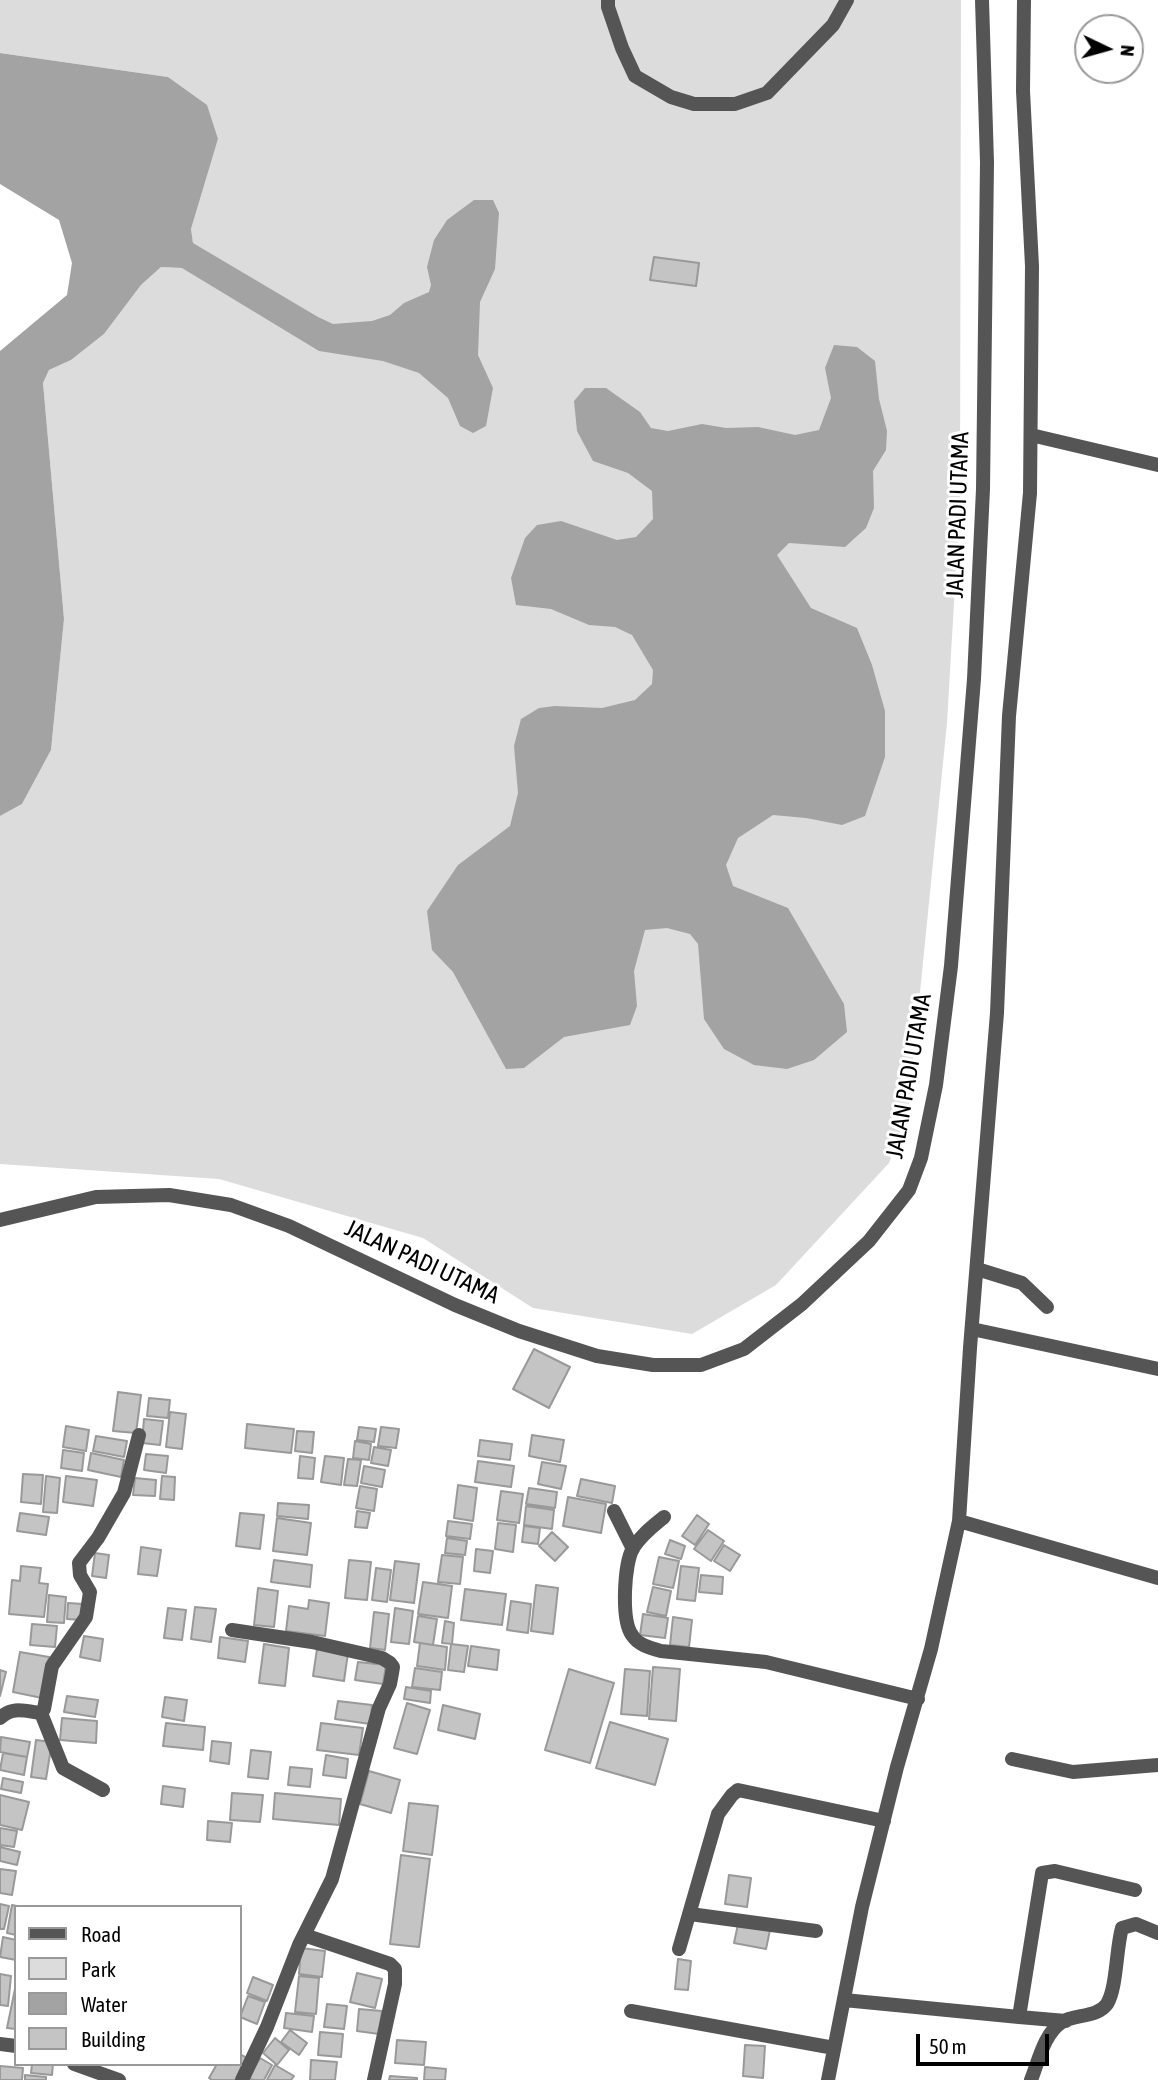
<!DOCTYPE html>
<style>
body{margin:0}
#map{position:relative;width:1158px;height:2080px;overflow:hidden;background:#fff;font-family:"Asap Condensed",sans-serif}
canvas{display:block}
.legend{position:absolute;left:14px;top:1905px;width:228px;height:161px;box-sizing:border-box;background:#fff;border:2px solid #999;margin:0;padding:9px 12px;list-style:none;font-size:21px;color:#000}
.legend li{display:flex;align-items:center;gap:14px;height:35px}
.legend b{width:35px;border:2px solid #999}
.north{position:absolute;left:1074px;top:14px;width:70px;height:70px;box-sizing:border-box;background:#fff;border:2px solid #999;border-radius:50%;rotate:95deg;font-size:19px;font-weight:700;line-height:28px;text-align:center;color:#000}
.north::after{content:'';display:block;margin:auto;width:24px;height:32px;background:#000;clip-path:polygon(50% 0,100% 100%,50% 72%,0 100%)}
.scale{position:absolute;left:916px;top:2034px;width:133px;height:32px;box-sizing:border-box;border:4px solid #000;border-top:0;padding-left:9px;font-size:21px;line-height:24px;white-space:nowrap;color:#000;-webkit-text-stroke:5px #fff;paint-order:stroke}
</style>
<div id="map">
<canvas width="1158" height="2080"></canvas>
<ul class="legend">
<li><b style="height:9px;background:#555"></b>Road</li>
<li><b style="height:19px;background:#dcdcdc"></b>Park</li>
<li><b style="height:19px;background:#a3a3a3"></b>Water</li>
<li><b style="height:19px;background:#c4c4c4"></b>Building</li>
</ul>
<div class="north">N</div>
<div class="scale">50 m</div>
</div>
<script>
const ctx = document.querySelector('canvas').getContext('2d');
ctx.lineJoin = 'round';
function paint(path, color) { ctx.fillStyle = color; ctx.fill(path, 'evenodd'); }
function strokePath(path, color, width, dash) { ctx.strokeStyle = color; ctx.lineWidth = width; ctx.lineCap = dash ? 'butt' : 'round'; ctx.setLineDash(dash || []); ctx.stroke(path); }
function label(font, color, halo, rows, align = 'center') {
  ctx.font = font + ' "Asap Condensed",sans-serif'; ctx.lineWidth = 6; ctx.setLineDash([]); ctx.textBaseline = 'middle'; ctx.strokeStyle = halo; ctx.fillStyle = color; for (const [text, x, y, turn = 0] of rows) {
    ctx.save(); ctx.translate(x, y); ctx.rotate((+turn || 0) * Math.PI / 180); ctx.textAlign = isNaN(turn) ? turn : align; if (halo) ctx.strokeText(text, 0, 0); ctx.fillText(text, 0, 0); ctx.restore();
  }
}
const green = new Path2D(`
 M0,0h961l-1,499 -13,224 -39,389 -19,51 -113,122 -84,49 -159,-26 -110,-70 -204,-59 -219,-15v-348l22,-12 29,-54 13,-131 -21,-236 6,-13 22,-10 33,-26 37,-49 20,-18 21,1 11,-25 -2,-14 27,-90 -50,-62 -168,-24z`);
const water = new Path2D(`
 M0,53l168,24 39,28 11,34 -27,90 2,14 125,74 15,7 39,-3 18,-6 14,-12 25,-11 2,-7 -4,-18 7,-27 13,-20 27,-20h19l6,13 -4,56 -15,33 -2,53 15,33 -7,38 -13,7 -13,-7 -12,-28 -29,-25 -36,-12 -64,-10 -137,-83 -21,-1 -20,18 -37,49 -33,26 -22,10 -6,13 21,236 -13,131 -29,54 -22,12v-465l67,-56 5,-32 -13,-43 -59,-36z
 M834,345l23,2 18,14 4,38 8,32 -1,19 -13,21 1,37 -8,20 -21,19 -56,-4 -12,12 34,53 46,20 15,37 13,46v46l-20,59 -23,9 -36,-7 -33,-3 -35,23 -12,27 7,21 55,22 56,96 3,28 -33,28 -27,9 -33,-4 -30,-16 -20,-30 -6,-75 -8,-10 -23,-6 -22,2 -11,41 3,35 -7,19 -66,12 -40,31 -18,1 -53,-97 -21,-22 -5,-39 31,-46 52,-39 8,-33 -4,-47 7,-27 18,-11 16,-2 47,2 33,-8 17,-16 1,-14 -21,-35 -17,-8 -26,-2 -38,-16 -35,-4 -5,-27 14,-40 12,-13 24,-4 56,19 19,-3 17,-18 -1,-28 -24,-18 -35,-12 -16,-30 -3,-30 11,-13h21l34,24 11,16 17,3 34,-7 24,4 32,-1 37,8 24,-5 12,-32 -6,-30z`);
const building = new Path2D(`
 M654,257l45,6 -3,23 -46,-6z
 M534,1349l36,18 -21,41 -36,-19z
 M118,1392l23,3 -5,38 -23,-2z
 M149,1398l21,2 -2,18 -21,-2z
 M170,1412l16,2 -4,35 -16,-2z
 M144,1419l19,2 -3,24 -18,-2z
 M247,1424l47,5 -3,24 -46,-5z
 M66,1426l23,4 -3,21 -23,-4z
 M359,1427l17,2 -2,13 -17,-2z
 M381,1427l18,2 -3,19 -18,-2z
 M297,1431l17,1 -2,21 -17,-2z
 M532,1435l32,5 -4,22 -31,-6z
 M96,1436l31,5 -3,16 -31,-6z
 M480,1440l32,4 -2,16 -32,-4z
 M355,1441l16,3 -2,16 -16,-2z
 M374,1447l17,3 -3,16 -17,-3z
 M63,1450l21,3 -2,18 -21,-3z
 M91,1453l33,7 -3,17 -33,-7z
 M146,1454l22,2 -2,17 -22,-3z
 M300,1456l15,2 -2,21 -15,-1z
 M325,1456l19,2 -3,27 -20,-3z
 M348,1459l13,1 -4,26 -13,-1z
 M478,1461l36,5 -3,21 -36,-5z
 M542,1462l24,4 -5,23 -23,-5z
 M364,1466l21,4 -3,17 -21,-4z
 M23,1474l20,1 -2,29 -20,-2z
 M46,1476l14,2 -3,35 -14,-1z
 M66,1476l31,4 -4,26 -30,-4z
 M162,1476l13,1 -1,23 -14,-1z
 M135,1478l21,2 -1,16 -22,-1z
 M581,1479l34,7 -3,17 -35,-7z
 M458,1485l19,3 -4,33 -19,-3z
 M360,1486l17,3 -3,22 -18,-3z
 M529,1488l28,4 -2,16 -29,-4z
 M501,1491l22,3 -4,29 -22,-3z
 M568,1497l38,7 -5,29 -38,-7z
 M278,1503l31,2 -1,14 -31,-3z
 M526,1506l28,4 -2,19 -28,-4z
 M357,1511l13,2 -3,15 -12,-1z
 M20,1513l29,4 -3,18 -29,-4z
 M240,1513l24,2 -4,34 -24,-3z
 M697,1515l12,9 -14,21 -13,-9z
 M277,1518l34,5 -4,32 -34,-4z
 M448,1521l24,3 -2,15 -24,-3z
 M498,1523l18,2 -3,27 -18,-3z
 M524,1526l16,2 -2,16 -16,-2z
 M708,1530l16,11 -13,20 -17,-12z
 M552,1532l16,15 -13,14 -16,-15z
 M447,1538l20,3 -2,14 -20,-2z
 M670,1540l15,6 -4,13 -16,-5z
 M724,1545l16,10 -10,16 -16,-10z
 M141,1547l20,3 -4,26 -19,-2z
 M476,1549l17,2 -3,22 -16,-2z
 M95,1553l14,2 -3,23 -14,-2z
 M442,1555l21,2 -3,27 -22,-2z
 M659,1557l20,4 -6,27 -20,-4z
 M274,1560l38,5 -2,22 -39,-5z
 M349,1560l22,2 -4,38 -22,-2z
 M395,1561l24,3 -5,39 -24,-3z
 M21,1566l20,2 -2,15 9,1 -4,33 -35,-3 3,-34 8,1z
 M681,1566l18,2 -4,33 -18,-2z
 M376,1568l15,2 -4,32 -15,-2z
 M701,1575l22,2 -1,17 -23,-2z
 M423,1582l29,4 -4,32 -30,-4z
 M536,1585l22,3 -5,46 -22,-3z
 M653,1587l18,4 -5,25 -19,-4z
 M258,1588l20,3 -4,36 -20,-2z
 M465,1589l41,5 -4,31 -41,-5z
 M49,1595l17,2 -2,26 -17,-1z
 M309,1600l20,3 -4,33 -39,-5 3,-25 19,3z
 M511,1601l20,3 -3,29 -21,-3z
 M68,1603l15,1 -2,16 -14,-1z
 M195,1607l21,2 -5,33 -20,-3z
 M168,1608l18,2 -4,30 -18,-2z
 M395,1608l18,3 -4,33 -18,-2z
 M374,1612l15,2 -4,36 -15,-2z
 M643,1614l25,4 -3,20 -25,-3z
 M418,1616l19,3 -4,26 -19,-3z
 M673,1617l19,3 -3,27 -19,-2z
 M445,1621l9,2 -2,21 -10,-1z
 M32,1624l25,2 -2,21 -25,-2z
 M84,1636l19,3 -3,22 -20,-4z
 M220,1637l28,4 -3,21 -27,-4z
 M420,1643l27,4 -2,23 -28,-4z
 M264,1644l25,4 -4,38 -26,-3z
 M451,1644l17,2 -4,26 -16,-2z
 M471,1646l28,4 -2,20 -29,-4z
 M317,1649l31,4 -4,28 -31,-5z
 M20,1652l29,5 -7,41 -29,-6z
 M358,1662l28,3 -3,19 -28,-4z
 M653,1667l27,2 -4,52 -27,-2z
 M415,1668l27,4 -2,18 -28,-3z
 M569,1669l45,14 -24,80 -45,-13z
 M625,1669l25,2 -3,45 -26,-2z
 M0,1670l6,2 -6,24z
 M406,1687l25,4 -1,12 -26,-4z
 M67,1696l31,4 -3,17 -31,-5z
 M165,1697l22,3 -3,21 -22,-4z
 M338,1701l34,4 -2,19 -35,-5z
 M407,1703l23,7 -13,44 -23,-6z
 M443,1705l37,9 -5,25 -37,-9z
 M62,1718l35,3 -1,22 -36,-3z
 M610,1722l58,17 -13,46 -59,-17z
 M166,1723l39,4 -2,23 -40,-4z
 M321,1723l42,5 -4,27 -42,-5z
 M1,1737l29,5 -3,15 -27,-5z
 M36,1740l16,2 -6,37 -15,-2z
 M212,1741l19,2 -2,21 -19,-3z
 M251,1750l20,2 -3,27 -20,-2z
 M3,1753l24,4 -3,18 -24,-5z
 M326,1755l22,4 -2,19 -23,-3z
 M290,1767l22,2 -2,18 -22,-2z
 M369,1771l31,9 -9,33 -31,-9z
 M3,1778l20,4 -2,11 -20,-4z
 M163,1786l22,3 -2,18 -22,-3z
 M232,1793l31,2 -3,27 -30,-2z
 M275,1793l66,6 -2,26 -66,-6z
 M0,1795l29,7 -7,28 -22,-5z
 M409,1803l29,3 -6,49 -29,-4z
 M208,1821l24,2 -2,19 -23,-2z
 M0,1828l17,3 -3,16 -14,-2z
 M0,1847l20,5 -3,13 -17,-4z
 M401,1855l29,4 -11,88 -29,-3z
 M0,1869l16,2 -4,24 -12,-2z
 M729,1875l22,3 -4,29 -22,-3z
 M0,1904l9,2 -5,23h-4z
 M12,1905l10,2h-6v28l-9,-2z
 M738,1924l32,6 -4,19 -32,-6z
 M3,1937l13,3v20l-16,-3z
 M301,1948l24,3 -3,26 -23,-3z
 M678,1959l13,2 -3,29 -13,-1z
 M357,1973l25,6 -7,29 -25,-6z
 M0,1974l11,2 -3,30 -8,-1z
 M299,1976l20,2 -3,36 -21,-2z
 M253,1977l20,8 -6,16 -20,-8z
 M16,1984v45l-9,-1z
 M248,1996l17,6 -8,22 -17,-7z
 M327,2004l20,2 -3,23 -20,-2z
 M359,2009l23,2 -3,23 -22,-3z
 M286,2013l28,3 -2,16 -28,-4z
 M290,2030l17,13 -8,12 -18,-13z
 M320,2032l23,2 -2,23 -23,-2z
 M275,2038l14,12 -12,15 -14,-12z
 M397,2040l29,2 -2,23 -29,-2z
 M745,2045l20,1 -2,32 -20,-2z
 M240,2054l12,7 -12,19h-28l-3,-2 8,-14h23z
 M260,2058l12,7 -8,15h-11l-4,-2z
 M311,2060l26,2 -2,18h-25z
 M32,2064h21l-1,11 -21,-2z
 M275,2065l19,11 -3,4h-24z
 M0,2066l23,2 -1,12h-22z
 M425,2067l21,2 -1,11h-21z
 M25,2075l21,2v3h-21z
 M390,2076l27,2v2h-28z`);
const street = new Path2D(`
 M608,0v7l14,41 13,28 36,21 23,7h41l32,-11 66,-68 14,-25
 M1031,435l127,30
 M0,1220l96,-23 73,-2 62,10 58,21 166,79 64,26 78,25 56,9h48l43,-16 58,-45 67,-63 40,-51 12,-32 15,-73 15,-119 23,-287 9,-190 4,-327 -5,-162
 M977,1269l45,14 25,24
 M972,1329l186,40
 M614,1511l19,38
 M664,1517c-11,9 -23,18 -31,31 -9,16 -12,72 -1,87 6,10 18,13 29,16l105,11 152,37
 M959,1521l199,57
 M232,1630l80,12 70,16 8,5 3,4 -1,6 -2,11 -11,24 -47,171 -33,66 -32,82 -25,53
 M41,1713l22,55 40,22
 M0,1718c12,-12 25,-7 41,-5l3,-4 8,-43 34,-49 4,-25 -10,-17 -1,-12 19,-25 26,-45 15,-58
 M1012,1759l61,13 85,-7
 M690,1914l126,17
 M304,1935l86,29 5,5v15l-21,96
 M679,1949l39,-135 14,-19 6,-5 146,31
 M844,2000l175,17 23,-144 13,-2 80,19
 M631,2011l203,37
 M1019,2017l47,4
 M0,2044l16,2
 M74,2064l45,16
 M828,2080l34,-173 35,-140 34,-118 28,-128 11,-173 27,-335 12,-297 21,-223 2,-227 -9,-175 1,-91
 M1031,2080c7,-17 13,-47 31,-58 13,-8 35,-4 45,-18 10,-16 9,-56 15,-76l14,-4 22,9`);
const streetNames = [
 ["JALAN PADI UTAMA",958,515,-88],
 ["JALAN PADI UTAMA",909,1076,-80],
 ["JALAN PADI UTAMA",422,1262,25]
];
paint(green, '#dcdcdc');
paint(water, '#a3a3a3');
paint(building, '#c4c4c4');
strokePath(building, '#999', 2);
strokePath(street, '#555', 14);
label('24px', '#000', '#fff', streetNames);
</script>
